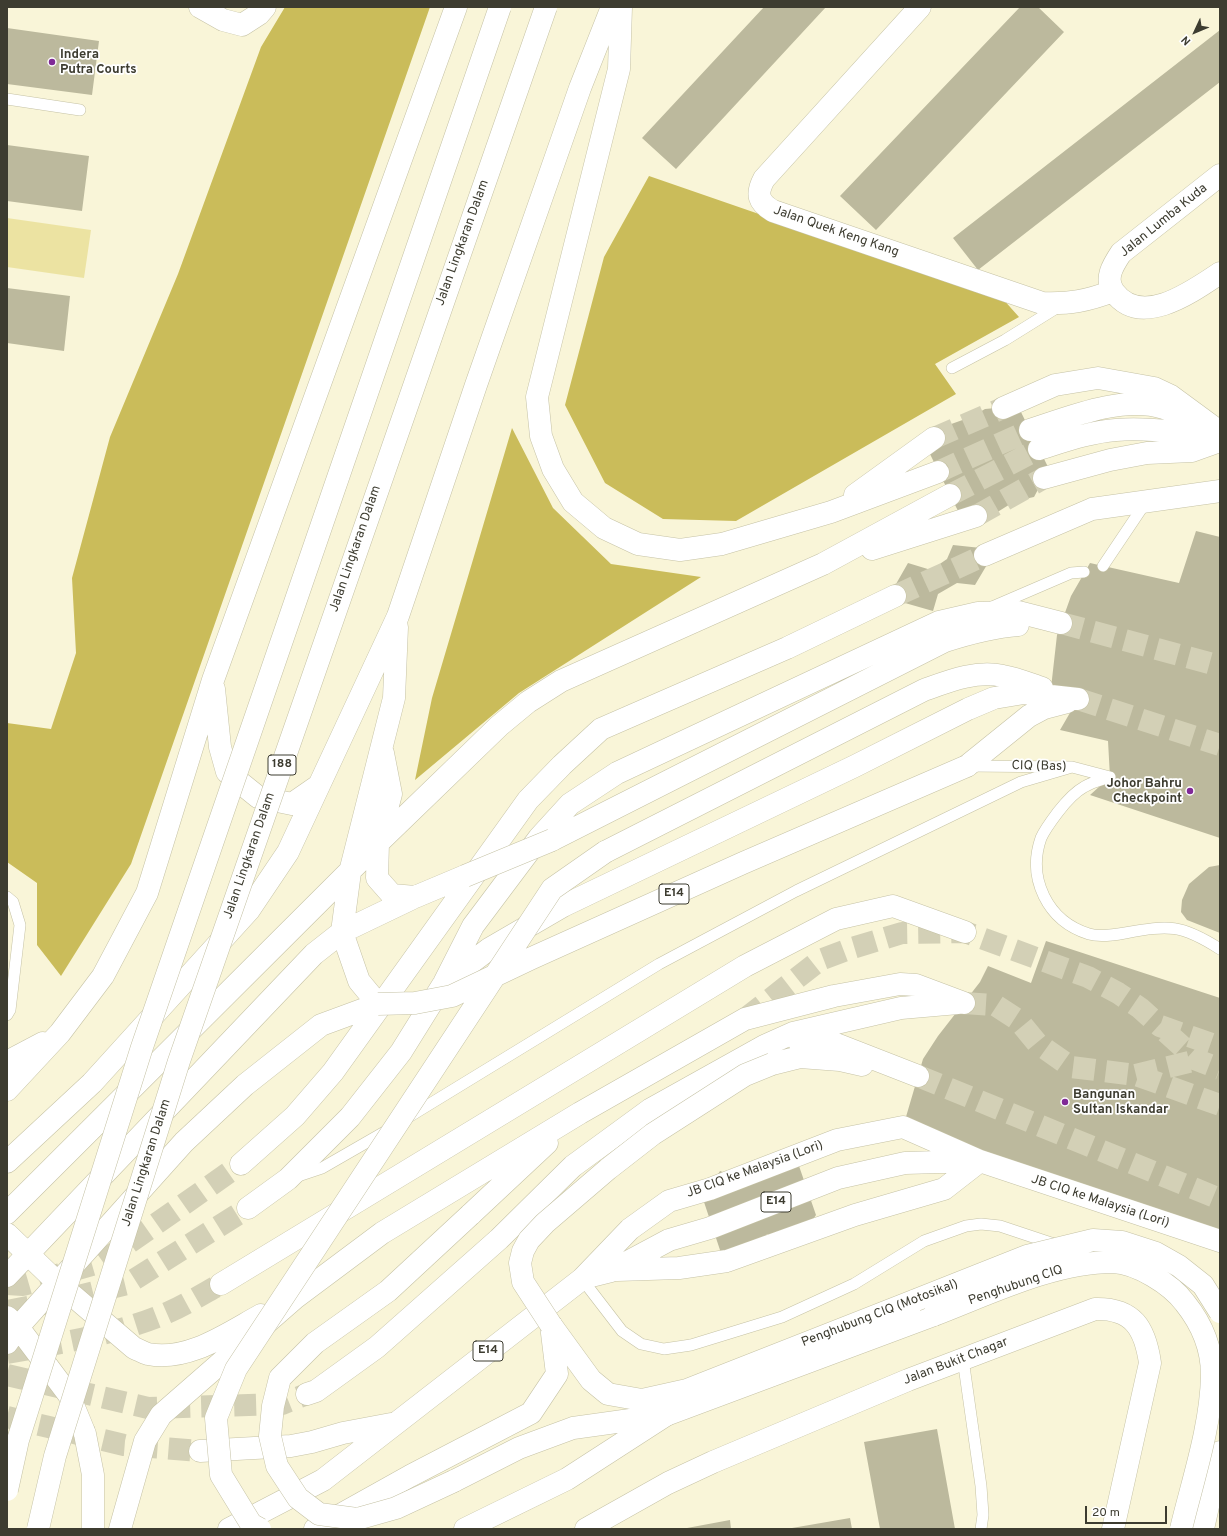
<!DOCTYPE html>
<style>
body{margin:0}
#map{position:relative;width:1227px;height:1536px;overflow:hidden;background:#f9f5d8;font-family:Overpass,sans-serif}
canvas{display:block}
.frame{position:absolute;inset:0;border:8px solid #3d3c30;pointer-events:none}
.north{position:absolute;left:1175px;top:12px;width:40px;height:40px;-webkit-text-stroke:3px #fff;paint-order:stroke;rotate:226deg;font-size:11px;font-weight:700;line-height:16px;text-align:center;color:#3d3c30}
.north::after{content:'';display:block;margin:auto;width:14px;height:18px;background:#3d3c30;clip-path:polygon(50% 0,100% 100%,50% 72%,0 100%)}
.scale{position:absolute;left:1085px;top:1506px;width:82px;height:18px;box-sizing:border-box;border:2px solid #3d3c30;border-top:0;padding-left:5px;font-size:12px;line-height:14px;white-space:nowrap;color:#3d3c30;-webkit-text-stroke:3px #fff;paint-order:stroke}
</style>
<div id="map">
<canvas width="1227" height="1536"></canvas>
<div class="frame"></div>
<div class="north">N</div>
<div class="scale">20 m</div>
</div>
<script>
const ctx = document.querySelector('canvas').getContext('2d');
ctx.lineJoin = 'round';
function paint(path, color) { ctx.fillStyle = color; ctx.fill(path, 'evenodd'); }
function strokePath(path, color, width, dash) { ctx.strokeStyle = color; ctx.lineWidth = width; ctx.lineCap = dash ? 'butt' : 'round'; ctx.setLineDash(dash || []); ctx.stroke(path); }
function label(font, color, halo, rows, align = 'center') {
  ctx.font = font + ' Overpass,sans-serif'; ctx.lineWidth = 3.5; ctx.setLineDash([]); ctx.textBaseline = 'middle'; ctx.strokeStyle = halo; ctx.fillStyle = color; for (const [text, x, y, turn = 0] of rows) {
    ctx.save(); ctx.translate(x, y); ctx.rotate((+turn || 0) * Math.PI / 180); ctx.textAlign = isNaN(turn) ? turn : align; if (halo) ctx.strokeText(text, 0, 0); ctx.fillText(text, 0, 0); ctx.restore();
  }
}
const green = new Path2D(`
 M7,218l84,12 -7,48 -77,-11z`);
const forest = new Path2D(`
 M285,7h145l-299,857 -70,112 -24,-31v-62l-30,-21v-139l44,6 25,-76 -4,-75 38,-141 68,-163 83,-227z
 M649,176l353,122 17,19 -84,47 21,30 -220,127 -73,-2 -58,-36 -40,-78 39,-148z
 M512,428l41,80 58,56 90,13 -182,116 -104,87 17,-82z`);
const building = new Path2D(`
 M764,7h62l-150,162 -34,-31z
 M1020,7h18l26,25 -188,198 -36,-34z
 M7,28l92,13 -7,54 -85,-11z
 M1220,30v52l-242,188 -25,-32z
 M7,145l82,11 -7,55 -75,-10z
 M7,288l63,8 -6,55 -57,-8z
 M1018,406l31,63 -15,28 -19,4 -27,17 -29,-5 -31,-63 12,-22 31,-11 14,-8z
 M1196,531l24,6v301l-130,-43 20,-18 -2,-36 -48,-11 18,-31 -27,-11 6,-53 14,-39 19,-33 89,20z
 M953,545l28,3 7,15 -13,22 -18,-2 -19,11 -5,17 -35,-10 -6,-10 16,-28 23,7 16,-11z
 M1220,865v68l-33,-13 -6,-8 1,-12 7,-16 20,-17z
 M1046,941l174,57v242l-317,-113 20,-68 15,-23 42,-54 8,-16 43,17z
 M799,1166l17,49 -18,27 -31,-8 -13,26 -33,-7 -18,-54 17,-28 29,11z
 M937,1429l18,100h-75l-16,-87z
 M850,1518l2,11h-60v-1z
 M730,1520l1,9h-44v-1z`);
const highwayTunnel = new Path2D(`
 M934,438l69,-30
 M938,472l92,-42
 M950,495l89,-46
 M976,516l68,-38
 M895,596l90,-41
 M1061,623l159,43
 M1078,699l142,46
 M964,1003l31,2 23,15 19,23 34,24 65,8 84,30
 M745,1019l75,-59 29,-11 53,-16 63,-1 123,45 30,16 22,15 20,18 60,21
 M1166,1032l31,28 23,9
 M1136,1075l61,-15
 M918,1076l302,123
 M7,1284l16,1 79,-23 139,-98
 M7,1311l47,-9 73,-18 121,-76
 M7,1353c54,-10 112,-19 162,-41 18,-8 35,-19 52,-28
 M7,1375l141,33 134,-4 25,-10
 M7,1417l117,28 76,6`);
const lane = new Path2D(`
 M7,99l73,11
 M952,368l53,-28 53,-33
 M1103,566l43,-64
 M992,607l79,-34 13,-1
 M969,766l103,1 38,10
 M1110,777c-9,3 -18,5 -26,10 -11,6 -19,16 -26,25 -6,8 -13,17 -17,26 -14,40 6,83 48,96 10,3 25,1 36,-1 44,-8 56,-9 95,16
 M7,897l6,5 7,23 -10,85 -3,5
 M407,1118l252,-154 137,-73 225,-109 51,-15
 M298,1176l24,-8 66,-38
 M582,1279l40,52 19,13 23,5 27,-4 91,-28 72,-33 70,-43 42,-15 15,-2 19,2 57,19
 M963,1359l18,127 2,29 -2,14`);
const street = new Path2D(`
 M200,7l23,13 19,5 17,-11 6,-7
 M920,7l-156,172c-8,15 -6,23 9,32l269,92c28,1 45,-2 71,-12
 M1220,175l-99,78c-8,12 -17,26 -7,39 27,37 79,-1 106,-19
 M586,1529l82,-46 45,-21 195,-82 187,-71c38,-1 50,19 55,54l-37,166`);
const primary = new Path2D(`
 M551,1325l40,55 17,14 34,6 45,-10 229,-90
 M666,1415l268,-100
 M1203,1529l17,-77`);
const highway = new Path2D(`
 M621,7l-2,62 -82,328 4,39 12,33 20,33 31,26 34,16 42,6 42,-6 109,-32 107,-40
 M1003,408l52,-23 43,-7 56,10 17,8 49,36
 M1030,430c40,-13 92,-35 134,-22 8,2 15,7 22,10
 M1039,449c26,-8 51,-17 77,-19 34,-3 70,4 104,7
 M1044,478l66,-18 37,-7 45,-2 28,-10
 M855,495l79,-57
 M872,549l104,-33
 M985,555l107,-46 128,-18
 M214,689l6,58 7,25 31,25 34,7 26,-18
 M383,753l8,41 -13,49 -1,35 15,17 23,2
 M967,766l62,-50 15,-8 23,-6
 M552,840l393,-199c25,-8 47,-14 73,-16
 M605,852l319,-162c25,-9 52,-20 79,-14 13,2 27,8 39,12
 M447,981l42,-32 74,-43 292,-140 113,-57 26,-11 30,-5 54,6
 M799,1042l24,-3 95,37
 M7,1062l36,-19
 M772,1064l28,-7 40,3 22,5
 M7,1090l53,-57 43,-57 44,-83 66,-213 243,-673
 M7,1162l85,-79 157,-173 39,-58 110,-236 78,-231 104,-297 32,-81
 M241,1164l54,-48 38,-44 195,-272 34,-35 39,-36 186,-81 108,-52
 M248,1208l40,-29 62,-62 51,-65 43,-69 29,-57 66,-88 31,-34 47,-31 322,-151 39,-9 40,-1 43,11
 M7,1213l371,-370 121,-117 29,-24 33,-21 262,-117 127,-69
 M470,1215l77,-72
 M7,1234l51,49 76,65c5,2 10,5 14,6 40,8 80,-21 113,-39
 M617,1270l62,-2 48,-7 128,-46 89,-26 36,-28
 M7,1276l307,-322 28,-22 73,-35 50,-21
 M583,1278l28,-7 58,-31 41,-12 128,-50 67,-15 68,-2
 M221,1284l524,-318 91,-47 57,-13 72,26
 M7,1317l11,10 51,68 16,39 8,41v54
 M7,1343l11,-16 166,-185 61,-57 76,-60 57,-21 -19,-23 -17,-49 8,-60 44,-174 3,-71
 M307,1394l9,-3 61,-44 122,-108 74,-73 78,-57 113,-63 29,-13 108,-25 57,-5
 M200,1451l91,-5 21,-4 31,-9 48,-9
 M454,1481l65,-33 54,-20 86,-12
 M120,1529l25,-88 16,-26 134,-117 87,-65 198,-120 165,-94 89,-23 66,-12 16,1 48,18
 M229,1529l94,-49 259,-201 48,-50 39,-28 41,-12 127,-49 66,-13 77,34 240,80
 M315,1529l95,-53 121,-63 26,-39 -6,-49
 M465,1529l102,-50 99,-64`);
const primaryBridge = new Path2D(`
 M916,1300l111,-44 66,-16 29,2 34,11 23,13 24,19 17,27
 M934,1315c55,-21 119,-53 179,-53 24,1 58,22 72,41 16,20 27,45 27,72 -1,52 -19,104 -31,154`);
const highwayBridge = new Path2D(`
 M465,876l87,-36
 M378,1004l37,-1 37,-7 80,-38 211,-95 224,-97
 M551,1325l-28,-43 -3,-19 3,-12 6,-11 16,-17 63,-54 45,-35 92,-59 27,-11
 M454,1481l-58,27 -39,11 -38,-5 -21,-16 -21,-32 -7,-30 3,-30 7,-28 35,-35 73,-52 82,-76
 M7,1490l11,-50 124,-393 358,-1040
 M38,1529l17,-73 124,-395 367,-1054
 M260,1529l-9,-5 -30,-49 -5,-57 20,-49 316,-480 53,-37`);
const markers = [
 [52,62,4,"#802997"],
 [1190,791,4,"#802997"],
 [1065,1102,4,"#802997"]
];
const shields = [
 [282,765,28],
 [674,894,30],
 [776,1202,30],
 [488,1351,30]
];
const shieldNames = [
 ["188",282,765],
 ["E14",674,894],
 ["E14",776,1202],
 ["E14",488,1351]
];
const poiNames = [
 ["Indera",60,55],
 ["Putra Courts",60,70],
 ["Johor Bahru",1182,784,"right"],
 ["Checkpoint",1182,799,"right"],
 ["Bangunan",1073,1095],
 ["Sultan Iskandar",1073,1110]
];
const streetNames = [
 ["Jalan Lumba Kuda",1164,221,-39],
 ["Jalan Quek Keng Kang",836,232,19],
 ["Jalan Lingkaran Dalam",463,243,-70],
 ["Jalan Lingkaran Dalam",356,549,-71],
 ["CIQ (Bas)",1039,767,1],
 ["Jalan Lingkaran Dalam",250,856,-71],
 ["Jalan Lingkaran Dalam",147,1163,-72],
 ["JB CIQ ke Malaysia (Lori)",755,1170,-20],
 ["JB CIQ ke Malaysia (Lori)",1100,1202,18],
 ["Penghubung CIQ",1016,1286,-19],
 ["Penghubung CIQ (Motosikal)",880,1314,-21],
 ["Jalan Bukit Chagar",956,1362,-21]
];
paint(green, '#ece3a2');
paint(forest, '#cabc5a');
paint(building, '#bcb99d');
strokePath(highwayTunnel, '#d3d0b6', 22, [22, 11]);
strokePath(lane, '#c5c2a5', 12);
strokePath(street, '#c5c2a5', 23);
strokePath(primary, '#c5c2a5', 23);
strokePath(highway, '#c5c2a5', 23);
strokePath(lane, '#fff', 11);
strokePath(street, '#fff', 22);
strokePath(primary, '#fff', 22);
strokePath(highway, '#fff', 22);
strokePath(primaryBridge, '#c5c2a5', 23, []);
strokePath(highwayBridge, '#c5c2a5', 23, []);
strokePath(primaryBridge, '#fff', 22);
strokePath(highwayBridge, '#fff', 22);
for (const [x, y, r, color] of markers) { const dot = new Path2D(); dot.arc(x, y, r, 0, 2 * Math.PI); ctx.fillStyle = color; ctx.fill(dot); strokePath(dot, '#fff', 1.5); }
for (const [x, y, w] of shields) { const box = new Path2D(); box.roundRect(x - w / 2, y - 10, w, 20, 3); ctx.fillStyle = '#fff'; ctx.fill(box); strokePath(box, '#3d3c30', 1); }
label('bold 12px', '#3d3c30', null, shieldNames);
label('bold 13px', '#3d3c30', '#fff', poiNames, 'left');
label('13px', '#3d3c30', '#fff', streetNames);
</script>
